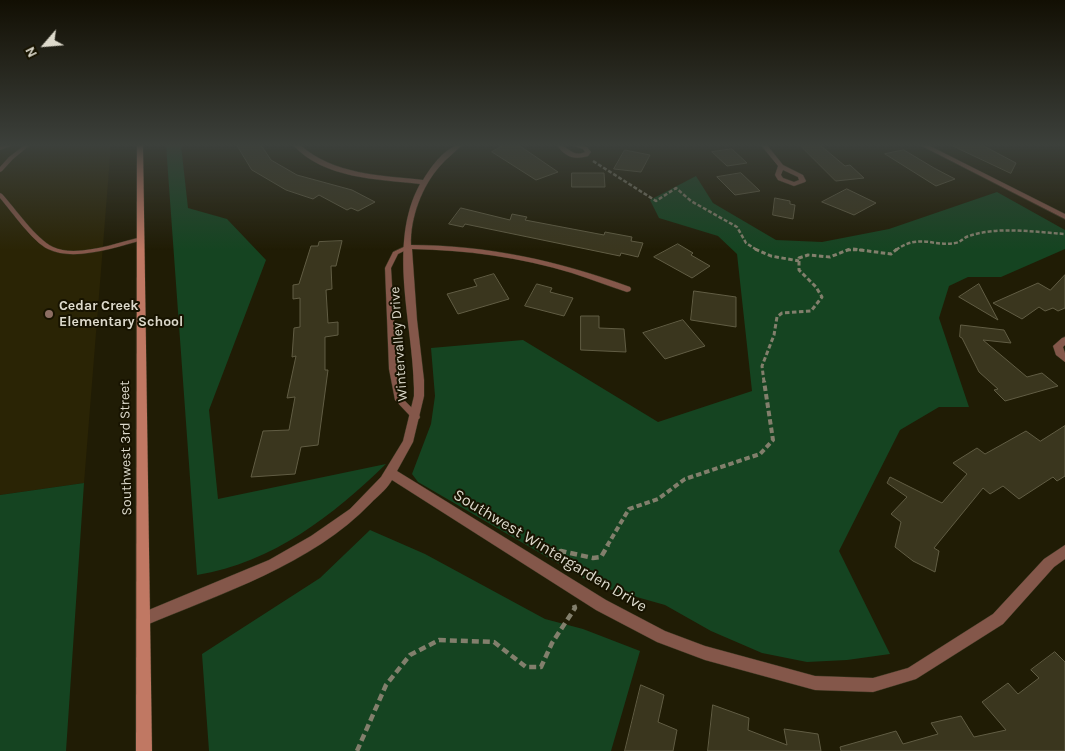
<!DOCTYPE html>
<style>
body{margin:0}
#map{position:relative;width:1065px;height:751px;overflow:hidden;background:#201c05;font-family:Karla,sans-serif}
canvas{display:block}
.north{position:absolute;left:20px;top:20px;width:50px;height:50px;-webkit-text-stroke:4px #171300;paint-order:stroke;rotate:243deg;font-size:14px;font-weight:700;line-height:20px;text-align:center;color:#dddacc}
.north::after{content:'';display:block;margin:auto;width:18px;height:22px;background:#dddacc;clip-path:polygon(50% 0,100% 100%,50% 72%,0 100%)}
</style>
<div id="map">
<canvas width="1065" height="751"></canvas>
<div class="north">N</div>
</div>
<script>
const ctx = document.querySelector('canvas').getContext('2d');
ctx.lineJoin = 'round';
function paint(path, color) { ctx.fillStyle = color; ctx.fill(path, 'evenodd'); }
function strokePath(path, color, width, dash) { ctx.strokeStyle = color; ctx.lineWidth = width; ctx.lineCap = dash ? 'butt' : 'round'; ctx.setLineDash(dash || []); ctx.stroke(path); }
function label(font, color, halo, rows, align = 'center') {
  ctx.font = font + ' Karla,sans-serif'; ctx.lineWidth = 4; ctx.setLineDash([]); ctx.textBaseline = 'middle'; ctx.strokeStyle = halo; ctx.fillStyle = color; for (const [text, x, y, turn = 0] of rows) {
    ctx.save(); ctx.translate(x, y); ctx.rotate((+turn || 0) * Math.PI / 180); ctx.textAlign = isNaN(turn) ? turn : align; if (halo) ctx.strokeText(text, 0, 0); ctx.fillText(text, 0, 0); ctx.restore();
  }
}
const built = new Path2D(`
 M0,145h111l-27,338 -84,12z`);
const green = new Path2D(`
 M166,145h15l7,63 39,11 39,41 -57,150 9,89 168,-35c-54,52 -112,98 -189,111z
 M696,176l17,27 63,37 46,2 67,-13 108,-37 68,38v19l-64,28h-33l-19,9 -10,32 30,89h-30l-39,23 -61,121 51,103 -43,6 -40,2 -45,-9 -51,-22 -46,-26 -53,-15 -29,-12 -165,-96 -6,-8 19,-50 4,-28 -4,-48 92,-8 135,82 94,-31 -15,-137 -19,-18 -59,-18 -9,-18z
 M84,483l-18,268h-66v-256z
 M370,530l55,24 120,65 38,10 57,22 -29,100h-402l-7,-97 118,-76z`);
const building = new Path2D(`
 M237,145h24l10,15 26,15 55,15 23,12 -17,9 -7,-3 -4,2 -28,-15 -6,4 -27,-9 -34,-20z
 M504,145l16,1 38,26 -22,8 -44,-28z
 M800,145h20l25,21 5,-1 14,13 -28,3z
 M951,145h31l34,18 -5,10z
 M732,149l15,14 -20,3 -15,-14z
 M625,150l25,5 -9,17 -27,-3z
 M904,150l30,18 21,11 -19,7 -51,-32z
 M572,173h32l1,14h-33z
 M741,173l19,18 -25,4 -18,-18z
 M847,189l29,14 -22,12 -32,-13z
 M775,198l15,3v3l5,1 -2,14 -20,-4z
 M461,208l49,12 2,-6 15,3 -2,3 79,15 1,-3 27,5 -1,4 12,2 -5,14 -17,-4 -1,3 -155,-32 -2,3 -14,-3z
 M342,241l-6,25h-5l1,23 -6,1 2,33 10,-1v13l-13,2v33h3l-10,75 -17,2 -6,27 -44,3 12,-46 26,-1 6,-33 -8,1 9,-42 -4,1 2,-29 6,-1v-29l-7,1v-14l6,-1 12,-38h7l1,-4z
 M678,244l15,9 -2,2 19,11 -18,12 -38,-21z
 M494,274l15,25 -51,15 -11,-20 30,-8 -3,-6z
 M1065,275v33l-7,3 -5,-3 -8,3 -6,-4 -17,12 -29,-16 45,-20 12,7z
 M537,284l15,4 -2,4 23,6 -9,18 -39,-10z
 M979,284l19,36 -39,-23z
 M694,291l42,6v30l-45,-7z
 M581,316h18v12l25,1 2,23 -45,-2z
 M683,320l22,26 -40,13 -22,-26z
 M961,325l43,5 7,13 -28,-3 44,37 15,-4 16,13 -53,15 -11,-11 4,-1 -19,-17 -17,-34 -2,-1z
 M1065,426v50l-8,5 -4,-4 -34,22 -16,-13 -13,8 -7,-6 -49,60 5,3 -4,21 -22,-11 -18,-14 6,-25 -10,-8 16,-17 -20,-14 3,-6 52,26 25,-29 -14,-11 24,-15 8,6 41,-23 14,10z
 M1055,652l10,10v89h-224l-1,-4 56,-16 7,13 35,-10 -7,-11 30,-7 13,21 32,-7 -24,-28 26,-19 10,11 21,-16 -8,-8z
 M641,685l23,10 -6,27 19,8 -4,21h-48z
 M713,705l36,13 -1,12 39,15 -3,-16 34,5 3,17h-113z`);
const pathFar3 = new Path2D(`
 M593,161l63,40 20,-13 15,13 46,26 9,16 11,7
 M847,250h16
 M896,250c25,-18 40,-1 63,-8 3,-2 6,-5 10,-6 29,-10 66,-4 96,-2`);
const pathFar2 = new Path2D(`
 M755,249l16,7 28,5
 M853,249l38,5 6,-5
 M764,382l-2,-16 12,-31 3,-18 5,-4 29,-2 11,-14 -6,-10 -17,-17v-12l9,-3 22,2 20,-8`);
const pathFar1 = new Path2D(`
 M607,546l22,-37 29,-10 27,-20 75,-25 13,-14 -9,-59`);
const path = new Path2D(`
 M556,559l-2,-4 7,-4 32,7 8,-1 7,-12
 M357,751l29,-66 24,-30 29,-15 55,2 32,25h15l11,-24 23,-35 -1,-3`);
const service = new Path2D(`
 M7,145h7l-14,5v-3z
 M25,145h5l-17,14 -11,12 -2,1v-5l9,-10z
 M0,193l2,1c13,14 34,45 51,53 23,11 64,-4 88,-10l3,2 -1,1c-27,7 -69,22 -95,9 -15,-7 -36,-37 -48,-51z
 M408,245l3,2 -1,1 -12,6 -7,14 6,101 6,30 16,16 1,2 -1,2h-6l-18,-19 -6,-31 -4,-101 8,-16z`);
const minor = new Path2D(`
 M293,145h7c35,30 79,30 123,35 8,-13 23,-35 39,-35 -7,7 -15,13 -22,21 -18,20 -30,52 -29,79 76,0 148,16 219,42l1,2 -1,2 -3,1c-19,-6 -36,-13 -55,-19 -52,-16 -106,-23 -160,-24l5,71 7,60v16l-11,46 -16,29 209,129 59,31 40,15 110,30 58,2 35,-10 85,-54 51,-55 21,-14v14l-11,8 -51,57 -87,55 -43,13 -58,-2 -110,-30 -48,-18 -61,-32 -204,-130c-5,9 -14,16 -21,23 -58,61 -151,91 -227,123l-5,-2 -2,-5 2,-5 130,-54 42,-24 39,-27 31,-32 22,-36 11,-45v-8c-1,-65 -27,-144 6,-204 -43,-5 -96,-5 -127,-39z
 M557,145c11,0 15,13 28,7l-2,-3 -12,-4 16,2 4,5 -3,4c-14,4 -23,1 -31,-11z
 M761,145h6l16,20 20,10 3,6 -1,1 -11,4 -16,-6 -3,-5 3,-9zM783,170l15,7 1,3 -5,2 -11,-4 -2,-3z
 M920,145h8l137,69v5z
 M1065,337v8l-2,2 2,6v9l-9,-7 -3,-9 9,-8z`);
const secondary = new Path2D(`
 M137,145h6l9,606h-16z`);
const markers = [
 [49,314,5,"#8d6e63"]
];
const poiNames = [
 ["Cedar Creek",59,306],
 ["Elementary School",59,322]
];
const streetNames = [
 ["Wintervalley Drive",399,344,-94],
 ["Southwest 3rd Street",126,448,-91]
];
const nearStreetnames = [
 ["Southwest Wintergarden Drive",550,551,31]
];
paint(built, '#2a2405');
paint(green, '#154421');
paint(building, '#3a361e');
strokePath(building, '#615d44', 1);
strokePath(service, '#3a3721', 1);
strokePath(minor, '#3a3721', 1);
strokePath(secondary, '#3a3721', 1);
strokePath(pathFar3, '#827f6c', 2.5, [4, 2]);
strokePath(pathFar2, '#827f6c', 3, [4.5, 2.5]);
strokePath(pathFar1, '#827f6c', 4, [5.5, 3]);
strokePath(path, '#827f6c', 4.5, [7, 4]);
paint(service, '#84574a');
paint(minor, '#84574a');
paint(secondary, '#c07863');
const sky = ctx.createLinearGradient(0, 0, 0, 250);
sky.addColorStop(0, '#120f03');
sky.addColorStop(0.58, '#3c403b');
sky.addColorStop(1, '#3c403b00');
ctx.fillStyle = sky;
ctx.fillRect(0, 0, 1065, 250);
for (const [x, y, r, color] of markers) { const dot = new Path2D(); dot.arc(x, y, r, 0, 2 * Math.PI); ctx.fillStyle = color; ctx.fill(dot); strokePath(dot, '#171300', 2); }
label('bold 14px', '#dddacc', '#171300', poiNames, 'left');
label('14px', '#dddacc', '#171300', streetNames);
label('16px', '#dddacc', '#171300', nearStreetnames);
</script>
